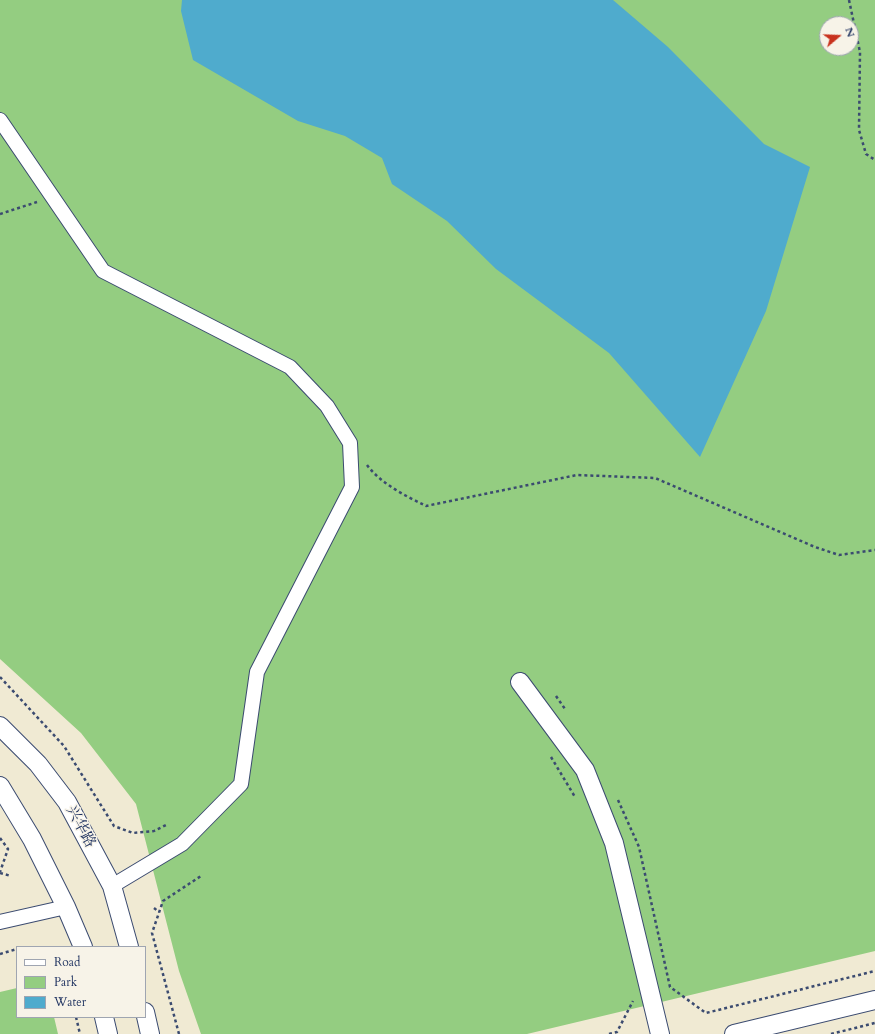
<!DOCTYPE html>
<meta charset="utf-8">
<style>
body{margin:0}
#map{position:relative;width:875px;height:1034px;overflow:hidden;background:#f0ead3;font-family:Cardo,serif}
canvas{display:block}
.legend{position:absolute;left:16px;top:946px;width:130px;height:72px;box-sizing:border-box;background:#f7f3e8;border:1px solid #9fa5b1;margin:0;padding:5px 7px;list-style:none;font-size:12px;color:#1b2f5e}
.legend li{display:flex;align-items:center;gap:8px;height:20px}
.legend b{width:20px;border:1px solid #9fa5b1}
.north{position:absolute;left:819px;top:16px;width:40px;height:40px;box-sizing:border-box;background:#f7f3e8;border:1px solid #9fa5b1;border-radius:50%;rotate:71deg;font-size:11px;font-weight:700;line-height:16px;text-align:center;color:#1b2f5e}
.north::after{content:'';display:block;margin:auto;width:14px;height:18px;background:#c8321e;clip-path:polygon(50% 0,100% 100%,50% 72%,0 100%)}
</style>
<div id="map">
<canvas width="875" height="1034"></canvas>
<ul class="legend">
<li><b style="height:5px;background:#fff"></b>Road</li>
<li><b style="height:11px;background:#94cd81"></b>Park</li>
<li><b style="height:11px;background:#4fabcd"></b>Water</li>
</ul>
<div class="north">N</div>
</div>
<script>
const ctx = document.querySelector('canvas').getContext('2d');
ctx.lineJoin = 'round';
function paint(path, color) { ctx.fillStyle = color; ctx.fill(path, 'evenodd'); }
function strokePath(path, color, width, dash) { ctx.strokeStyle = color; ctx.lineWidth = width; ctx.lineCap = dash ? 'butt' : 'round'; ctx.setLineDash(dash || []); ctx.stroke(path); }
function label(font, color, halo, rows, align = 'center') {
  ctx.font = font + ' Cardo,"Noto Serif SC",serif'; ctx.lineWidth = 3; ctx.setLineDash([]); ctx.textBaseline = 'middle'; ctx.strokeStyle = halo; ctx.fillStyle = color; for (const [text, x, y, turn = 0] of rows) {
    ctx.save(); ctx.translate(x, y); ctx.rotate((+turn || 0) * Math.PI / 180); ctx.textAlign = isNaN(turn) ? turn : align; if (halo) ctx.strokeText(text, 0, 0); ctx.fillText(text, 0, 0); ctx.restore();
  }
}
const green = new Path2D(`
 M0,0h875v951l-348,83h-326l-22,-63 -43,-167 -55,-71 -81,-74zM827,24h24v24h-24z
 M17,988v29h37l4,17h-58v-42z`);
const water = new Path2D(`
 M182,0h431l55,47 96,97 46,23 -44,144 -66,146 -91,-104 -113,-84 -49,-48 -55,-37 -10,-26 -37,-22 -47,-15 -105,-61 -12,-49z`);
const path = new Path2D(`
 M849,0l11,52 -1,78 7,24 9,6
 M0,214l37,-12
 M367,465c14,19 39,31 59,41l151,-31 78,3 160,69 24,8 36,-5
 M0,677l64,69 50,80 19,7 21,-2 14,-7
 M556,696l9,13
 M551,757l24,40
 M618,800l21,47 31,140 36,26 169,-42
 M0,838l8,11 -8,23
 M0,873l11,3
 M154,908l5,4
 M0,954l17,-5
 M76,1017l4,17
 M179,1034l-27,-101 11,-32 38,-25
 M609,1034l8,-2 16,-31
 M831,1034l44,-11`);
const minor = new Path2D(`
 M0,120l103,151 187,96 37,39 23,37 2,44 -95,185 -16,112 -59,60 -70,42
 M0,922l66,-15`);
const tertiary = new Path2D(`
 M520,682l65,88 29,73 46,191
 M0,726l38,38 29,38 45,84 17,61
 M0,786l32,53 34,68 17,40
 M145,1012l5,22
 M104,1017l4,17
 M734,1034l141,-34`);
const streetNames = [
 ["兴华路",80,827,62]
];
paint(green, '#94cd81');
paint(water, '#4fabcd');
strokePath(minor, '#3b4b70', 16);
strokePath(tertiary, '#3b4b70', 20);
strokePath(path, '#3b4b70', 2.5, [3, 3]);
strokePath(minor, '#fff', 14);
strokePath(tertiary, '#fff', 18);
label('15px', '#1b2f5e', '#f7f3e8', streetNames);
</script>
